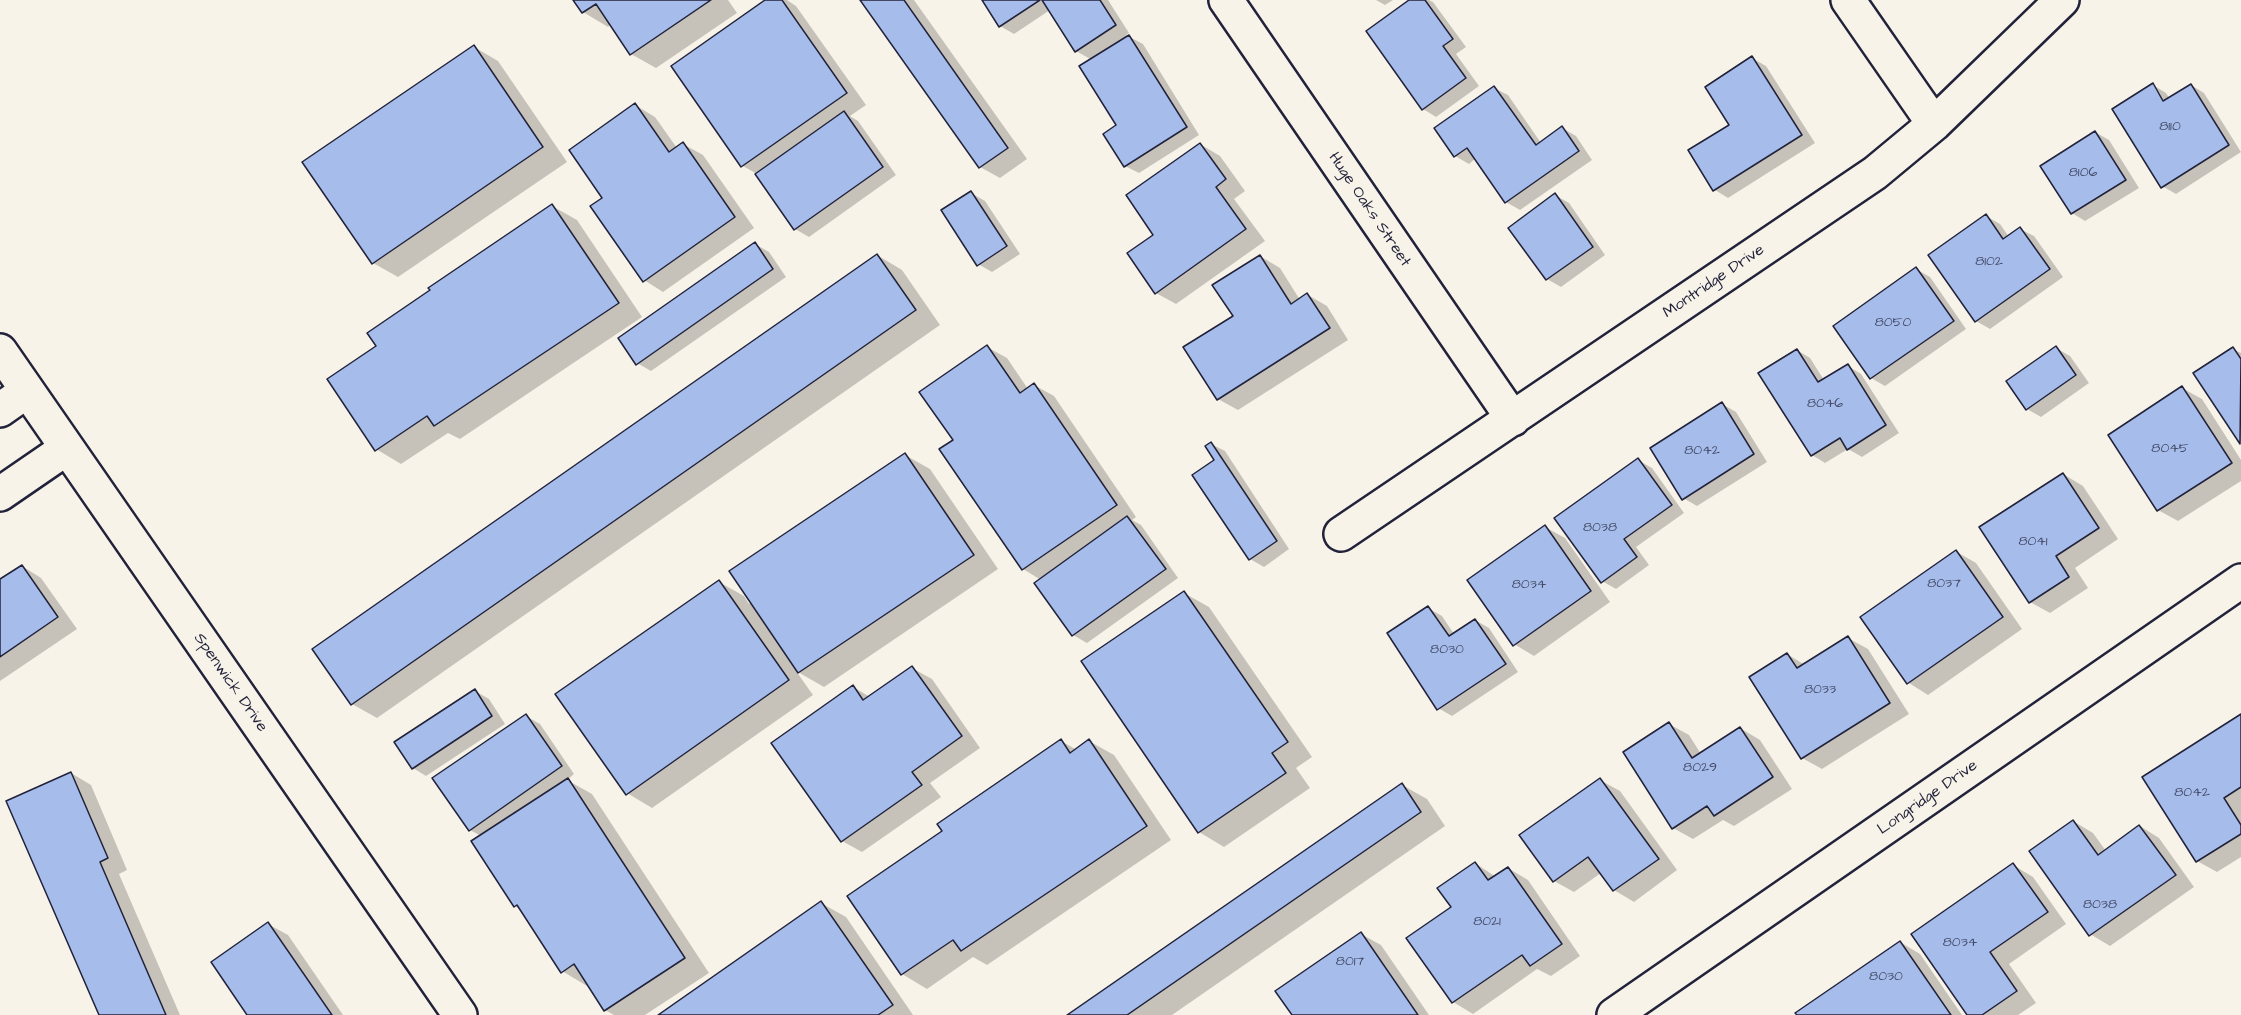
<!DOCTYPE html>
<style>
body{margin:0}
canvas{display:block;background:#f7f3e8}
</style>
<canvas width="2241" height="1015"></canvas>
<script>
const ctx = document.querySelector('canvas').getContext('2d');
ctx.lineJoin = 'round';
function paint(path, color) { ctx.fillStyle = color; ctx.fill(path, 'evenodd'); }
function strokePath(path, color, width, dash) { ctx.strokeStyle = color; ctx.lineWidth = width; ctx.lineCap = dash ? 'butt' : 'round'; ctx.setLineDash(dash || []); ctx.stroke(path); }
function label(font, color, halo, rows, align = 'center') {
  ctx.font = font + ' "Architects Daughter",sans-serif'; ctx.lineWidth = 5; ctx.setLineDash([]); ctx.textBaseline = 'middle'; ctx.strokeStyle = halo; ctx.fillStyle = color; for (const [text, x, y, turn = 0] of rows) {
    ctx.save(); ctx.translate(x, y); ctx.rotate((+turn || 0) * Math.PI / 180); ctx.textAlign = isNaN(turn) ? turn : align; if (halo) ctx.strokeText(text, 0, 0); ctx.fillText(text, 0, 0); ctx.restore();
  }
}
const shadow = new Path2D(`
 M575,0h153l9,13 -81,55 -25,-14 -20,-30 -3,3 -25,-15z
 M768,0h19l9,6 70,99 -16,11 8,5 38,54 -87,62 -14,-8 -38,-55 -14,-8z
 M862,0h52l113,159 -27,19 -20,-11z
 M983,0h125l21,33 -3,2 17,9 56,91 -60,38 -14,-7 -7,-40 -26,-66 -16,-9 -26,-41 -36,24 -14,-8z
 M1376,0h17l-8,5z
 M1411,0h18l4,2 33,45 -10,7 23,32 -43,31 -13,-8z
 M474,47l24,14 69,101 -169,115 -25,-14z
 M1752,58l14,8 49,77 -87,55 -13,-8 16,-65z
 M2153,85l13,8 4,6 21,-14 13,8 37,59 -65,42 -14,-8z
 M1494,88l14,7 33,48 21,-15 14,8 16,24 -72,50 -14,-8 -30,-44 -7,6 -14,-8z
 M635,105l20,12 22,31 6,-4 20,11 51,73 -91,64 -19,-12 -39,-82z
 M2095,132l14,8 30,48 -54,33 -13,-8z
 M1200,144l20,12 25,35 -11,8 31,42 -89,63 -20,-11 -1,-58z
 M971,193l14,8 35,53 -28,18 -14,-8z
 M1555,195l14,8 36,52 -44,32 -14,-8 -37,-51z
 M552,206l25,14 65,97 -182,122 -12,-6 -47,31 -25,-15 2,-102z
 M1986,216l14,8 9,13 11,-8 14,7 29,41 -73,52 -14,-8z
 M755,244l14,8 17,25 -135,94 -14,-8z
 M877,255l25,15 38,55 -563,393 -25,-14z
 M1260,256l20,12 20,32 8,-5 19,11 21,34 -110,70 -20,-11 17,-82z
 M1916,269l14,8 36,52 -81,57 -14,-8 -36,-52z
 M987,347l20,11 21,31 6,-4 20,11 82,121 -4,3 9,5 37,53 -91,65 -14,-8 -32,-55 -18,-11 -68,-128z
 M2056,348l14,8 19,27 -48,34 -14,-8z
 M2233,349l8,4v90l-46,-70z
 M1797,350l13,8 14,22 24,-14 13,8 38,59 -37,24 -14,-8 -23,14 -13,-8z
 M2182,388l20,11 39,61v21l-63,40 -20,-11z
 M1722,404l14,8 31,50 -70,44 -14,-8z
 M1211,444l14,7 64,98 -25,18 -14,-8z
 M905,455l25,14 68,100 -174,118 -28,-16 17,24 -161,113 -25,-15 92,-211 25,14 5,8z
 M1638,460l14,8 32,45 -48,34 13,18 -33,24 -14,-8z
 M2063,474l20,12 35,53 -43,29 13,20 -38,25 -20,-11z
 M1545,527l20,11 45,64 -76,54 -20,-12z
 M1957,552l19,11 46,66 -94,66 -19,-12 -47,-65z
 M22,566l19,12 36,51 -77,52v-100z
 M1184,593l25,14 103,150 -16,11 14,20 -86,59 -25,-15 -116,-170z
 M1428,608l14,8 12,18 21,-14 14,8 29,44 -66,44 -14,-8z
 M1848,638l20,11 41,65 -87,55 -20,-11 -15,-104 18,11z
 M912,668l20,11 48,69 -50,35 11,14 -79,55 -20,-11 11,-154 17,10z
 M475,691l14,8 16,25 -79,52 -13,-8z
 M2241,715v142l-24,15 -20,-11z
 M526,716l14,8 34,50 -7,6 25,14 117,179 -64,42h-31l-9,-5 -16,-26 -2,2 -25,-15 -41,-61 -6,-4 -34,-70 -11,-6z
 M1669,724l20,11 12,19 39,-26 20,12 32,49 -58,37 -11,-6 -30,19 -20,-11z
 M1061,741l16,9 12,-9 25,14 57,85 -184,125 -14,-8 -46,32 -25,-15 43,-142z
 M71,773l20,12 36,85 -8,4 61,141h-79z
 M1600,780l20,11 57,79 -43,32 -20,-12 -13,-17 -27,19 -20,-11z
 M1402,785l25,14 18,27 -273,189h-102z
 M2073,821l20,12 13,18 34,-25 19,12 35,49 -84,59 -20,-12z
 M1475,863l21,14 12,-9 20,12 52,76 -29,20 -14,-7 -64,45 -20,-12v-95z
 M2013,865l20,12 33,47 -57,40 27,39 -18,12h-49z
 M821,903l25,14 67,98h-253z
 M268,924l20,11 55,80h-94z
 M1361,934l20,11 48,70h-136z
 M1900,942l20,12 42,61h-164z`);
const building = new Path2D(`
 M573,0h138l-81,55 -34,-51 -14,9z
 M765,0h17l65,93 -106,74 -70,-101z
 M860,0h44l104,148 -29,20z
 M982,0h58l-41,27z
 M1042,0h58l16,25 -41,27z
 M1409,0h16l28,39 -10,7 23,32 -44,32 -56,-79z
 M1129,35l58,92 -63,40 -21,-33 13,-9 -37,-59z
 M474,45l69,102 -171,117 -70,-102z
 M1752,56l50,79 -89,56 -25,-41 41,-25 -24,-38z
 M2153,83l10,18 28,-17 38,61 -68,43 -49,-79z
 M1494,86l42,59 26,-19 17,25 -74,52 -38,-55 -13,9 -20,-29z
 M635,103l34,49 14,-10 52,75 -92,65 -53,-76 12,-8 -33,-48z
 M844,111l39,56 -89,63 -39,-56z
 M2095,131l31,49 -55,34 -31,-48z
 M1200,143l26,36 -10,8 30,42 -91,65 -28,-41 26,-18 -27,-40z
 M971,191l36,55 -30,20 -36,-56z
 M1555,193l38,54 -47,33 -38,-52z
 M552,204l67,99 -185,123 -7,-10 -52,35 -48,-72 49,-33 -9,-13 63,-43 -2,-2z
 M1986,214l17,25 17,-12 30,42 -75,53 -47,-67z
 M755,242l18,27 -137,96 -18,-27z
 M877,254l39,56 -565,395 -39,-56z
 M1260,255l31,49 16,-11 23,35 -113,72 -34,-53 50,-31 -21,-31z
 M1916,267l38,54 -84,58 -37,-53z
 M987,345l33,48 14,-10 83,122 -95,65 -83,-121 14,-9 -34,-48z
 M2056,346l20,29 -50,35 -20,-29z
 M2233,347l8,12 -1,85 -47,-71z
 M1797,349l21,33 30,-18 38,61 -39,25 -7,-12 -29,18 -53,-83z
 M2182,386l50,77 -75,48 -49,-76z
 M1722,402l32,52 -72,46 -32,-52z
 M1211,442l66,99 -28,19 -57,-85 22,-15 -9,-14z
 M905,453l69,102 -176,118 -69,-102z
 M1638,458l34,47 -48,34 13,18 -36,26 -47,-65z
 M2063,473l36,55 -43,28 13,21 -40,26 -50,-76z
 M1127,516l39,53 -94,67 -38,-53z
 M1545,525l46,66 -78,55 -46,-66z
 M1956,550l47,67 -96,67 -47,-67z
 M22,565l36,52 -58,40v-78z
 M719,580l70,100 -163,115 -71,-101z
 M1184,591l104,151 -16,11 14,20 -88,60 -117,-172z
 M1428,606l21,30 26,-17 31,45 -69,46 -50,-77z
 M1848,636l42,67 -89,56 -52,-82 38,-24 10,15z
 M912,666l50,70 -50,36 10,13 -81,57 -70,-99 82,-58 10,15z
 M475,689l17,27 -80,53 -18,-27z
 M526,714l36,52 -93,65 -37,-53z
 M2241,714v73l-17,11 17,27v9l-45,28 -54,-85z
 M1669,722l23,36 48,-31 33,50 -59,39 -7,-10 -35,23 -49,-77z
 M1061,739l9,14 19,-14 58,87 -186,125 -8,-11 -52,35 -54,-79 95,-65 -5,-7z
 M71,772l37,86 -8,4 66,153h-67l-93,-214z
 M568,778l117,180 -81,53 -30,-47 -13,9 -44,-68 -3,2 -43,-66z
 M1600,778l59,81 -46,32 -25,-34 -35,25 -34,-47z
 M1402,783l19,29 -294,203h-60z
 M2073,820l25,35 41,-30 37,50 -87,61 -60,-85z
 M1475,862l13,18 20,-13 54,77 -32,22 -8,-11 -70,48 -46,-65 45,-31 -14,-19z
 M2013,863l35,49 -58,40 27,39 -35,24h-15l-56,-81z
 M821,901l72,104 -15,10h-220z
 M268,922l64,93h-85l-36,-53z
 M1361,932l57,83h-126l-17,-24z
 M1900,941l51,74h-154l-2,-2z`);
const minor = new Path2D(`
 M1226,0l287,419
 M1848,0l86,124
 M0,351l460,664
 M0,410l27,-19
 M0,494l67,-46
 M1341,534l534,-361 59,-49 128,-124
 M1614,1015l627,-434`);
const numberNames = [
 ["8110",2170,127],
 ["8106",2083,173],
 ["8102",1989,262],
 ["8050",1893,323],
 ["8046",1825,404],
 ["8045",2170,449],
 ["8042",1702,451],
 ["8038",1600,528],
 ["8041",2033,542],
 ["8037",1944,584],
 ["8034",1529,585],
 ["8030",1447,650],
 ["8033",1820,690],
 ["8029",1700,768],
 ["8042",2192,793],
 ["8038",2100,905],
 ["8021",1487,922],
 ["8034",1960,943],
 ["8017",1350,962],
 ["8030",1886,977]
];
const streetNames = [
 ["Huge Oaks Street",1369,210,56],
 ["Montridge Drive",1714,282,-34],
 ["Spenwick Drive",230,683,55],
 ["Longridge Drive",1928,798,-35]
];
paint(shadow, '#0003');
paint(building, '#a6bdeb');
strokePath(building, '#22223b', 1.5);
strokePath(minor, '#22223b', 38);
strokePath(minor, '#f7f3e8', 33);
label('14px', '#434967', null, numberNames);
label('16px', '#22223b', '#f7f3e8', streetNames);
</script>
